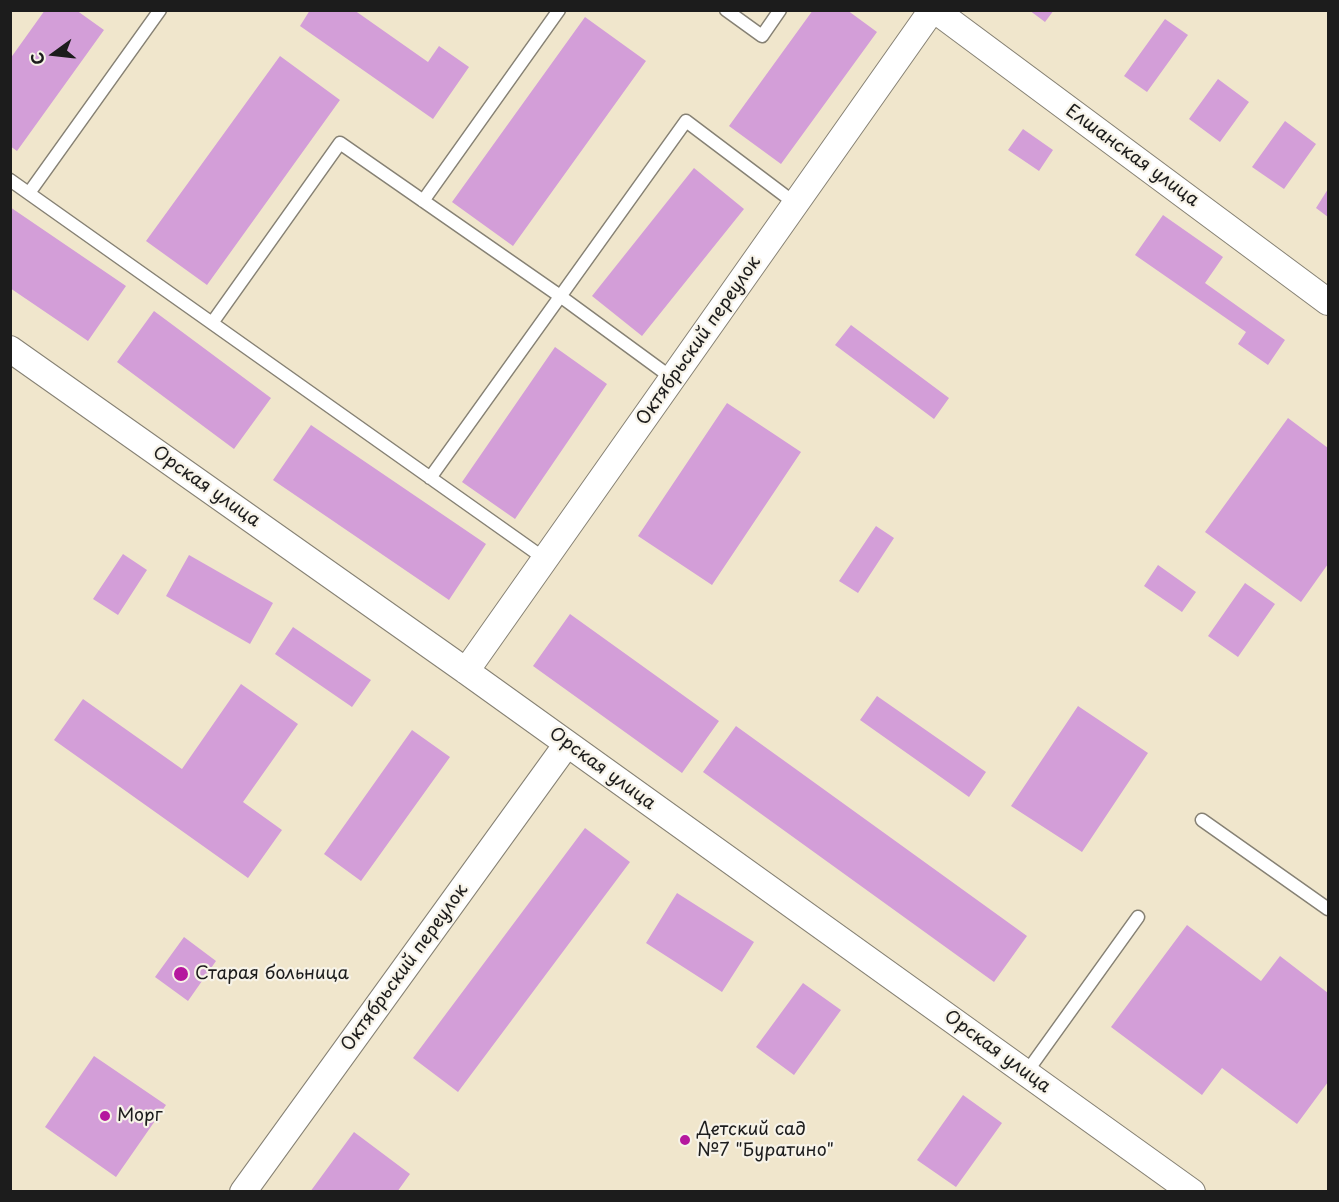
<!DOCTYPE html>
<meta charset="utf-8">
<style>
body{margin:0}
#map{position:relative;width:1339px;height:1202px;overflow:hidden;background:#f0e6cc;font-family:"Playpen Sans",sans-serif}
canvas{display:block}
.frame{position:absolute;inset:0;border:12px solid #1c1c1c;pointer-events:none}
.north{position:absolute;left:24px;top:24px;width:60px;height:60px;-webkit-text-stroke:4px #f7f3e8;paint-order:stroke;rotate:255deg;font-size:16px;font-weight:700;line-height:24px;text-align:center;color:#1c1c1c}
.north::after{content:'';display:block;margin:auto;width:21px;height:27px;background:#1c1c1c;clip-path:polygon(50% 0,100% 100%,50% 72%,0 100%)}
</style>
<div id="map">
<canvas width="1339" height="1202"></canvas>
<div class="frame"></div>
<div class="north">С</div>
</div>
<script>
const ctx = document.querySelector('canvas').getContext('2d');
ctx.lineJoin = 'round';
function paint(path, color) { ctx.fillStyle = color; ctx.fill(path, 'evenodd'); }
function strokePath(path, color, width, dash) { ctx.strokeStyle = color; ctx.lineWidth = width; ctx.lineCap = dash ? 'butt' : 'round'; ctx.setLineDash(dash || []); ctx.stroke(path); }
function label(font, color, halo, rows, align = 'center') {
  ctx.font = font + ' "Playpen Sans",sans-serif'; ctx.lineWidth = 4.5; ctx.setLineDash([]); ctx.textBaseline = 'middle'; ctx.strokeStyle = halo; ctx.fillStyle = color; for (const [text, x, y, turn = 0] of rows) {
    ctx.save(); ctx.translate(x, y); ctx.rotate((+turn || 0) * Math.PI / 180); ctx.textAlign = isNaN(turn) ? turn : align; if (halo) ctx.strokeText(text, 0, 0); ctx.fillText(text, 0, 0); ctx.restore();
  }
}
const building = new Path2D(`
 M45,10h31l28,20 -87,121 -7,-5v-87z
 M310,10h44l74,52 11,-16 30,21 -36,52 -133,-93z
 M813,10h34l30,22 -96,132 -52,-38z
 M1029,10h25l-9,12z
 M585,17l61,44 -133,185 -61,-44z
 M1165,19l23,16 -41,57 -23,-16z
 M280,56l60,44 -133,185 -61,-44z
 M1218,79l31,23 -29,40 -31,-23z
 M1285,121l31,23 -32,45 -32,-22z
 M1023,129l30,21 -14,21 -31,-21z
 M694,168l50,41 -102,127 -50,-40z
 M1328,189v28l-12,-9z
 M10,207l116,79 -38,55 -78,-53z
 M1163,215l60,42 -18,26 80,57 -17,25 -30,-21 8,-12 -111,-77z
 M154,311l117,87 -37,51 -117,-87z
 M851,325l98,73 -15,21 -99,-74z
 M555,347l52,37 -92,135 -53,-37z
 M727,403l74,49 -89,133 -74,-49z
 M1288,418l40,30v116l-27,38 -96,-70z
 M311,425l175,119 -37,56 -176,-120z
 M876,526l18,12 -36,55 -19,-12z
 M123,554l24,16 -29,45 -25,-16z
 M189,555l84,48 -23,41 -84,-48z
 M1158,565l38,27 -14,20 -38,-26z
 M1245,583l30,21 -37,53 -30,-21z
 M570,614l149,107 -37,52 -149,-107z
 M293,627l78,53 -19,27 -77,-53z
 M241,684l57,40 -55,78 39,28 -34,48 -194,-138 29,-41 99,70z
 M877,696l109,76 -17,25 -109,-77z
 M1078,706l70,47 -66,99 -71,-46z
 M736,726l291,210 -33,46 -291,-210z
 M412,730l38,27 -89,124 -37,-27z
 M585,828l45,34 -172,230 -45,-34z
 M677,893l77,49 -32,50 -76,-49z
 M1187,925l74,56 19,-25 48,37v89l-31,42 -75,-56 -20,27 -91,-68z
 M184,937l32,24 -28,40 -33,-24z
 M803,983l38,27 -47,65 -38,-28z
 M94,1056l72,49 -50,72 -71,-50z
 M963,1095l39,28 -46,64 -39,-27z
 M354,1132l56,42 -13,18h-87z`);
const service = new Path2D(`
 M726,10l36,26 18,-26
 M10,180l535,379
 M29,193l131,-183
 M423,201l136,-191
 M212,323l128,-180 220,153 112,82
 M430,478l256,-357 110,83
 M1202,820l126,89
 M1026,1073l112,-156`);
const minor = new Path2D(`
 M935,10l393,292
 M10,349l456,322 726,521
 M466,671l466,-661
 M243,1192l324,-448`);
const markers = [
 [181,974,8,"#b5179e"],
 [105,1116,6,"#b5179e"],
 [685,1140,6,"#b5179e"]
];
const streetNames = [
 ["Елшанская улица",1132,156,36],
 ["Октябрьский переулок",699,341,-55],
 ["Орская улица",206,487,35],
 ["Орская улица",602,769,36],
 ["Октябрьский переулок",405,968,-54],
 ["Орская улица",997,1052,36]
];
const poiNames = [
 ["Старая больница",195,974],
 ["Морг",117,1116],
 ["Детский сад",697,1130],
 ["№7 \"Буратино\"",697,1151]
];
paint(building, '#d39ed8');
strokePath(service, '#868174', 15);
strokePath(minor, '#868174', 28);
strokePath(service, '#fff', 12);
strokePath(minor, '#fff', 26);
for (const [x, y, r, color] of markers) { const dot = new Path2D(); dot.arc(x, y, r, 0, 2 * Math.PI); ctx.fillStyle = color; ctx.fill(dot); strokePath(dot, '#f7f3e8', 2); }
label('18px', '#1c1c1c', '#f7f3e8', streetNames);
label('18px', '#1c1c1c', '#f7f3e8', poiNames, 'left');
</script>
